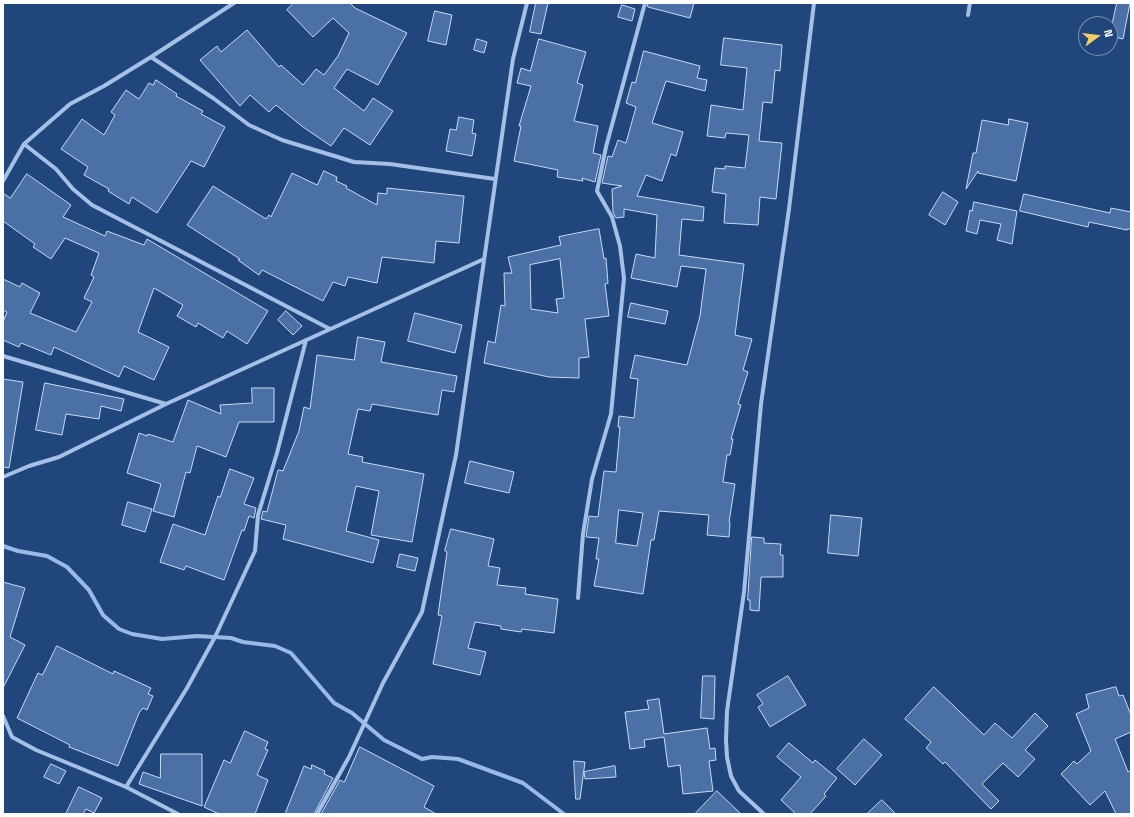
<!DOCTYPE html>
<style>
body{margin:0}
#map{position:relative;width:1134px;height:817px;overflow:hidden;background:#21467c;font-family:"Space Grotesk",sans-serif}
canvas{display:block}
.frame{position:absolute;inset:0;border:4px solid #fff;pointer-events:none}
.north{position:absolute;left:1078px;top:16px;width:40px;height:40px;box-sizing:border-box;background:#21467c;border:1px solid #7a90b0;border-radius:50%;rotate:75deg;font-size:11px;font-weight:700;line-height:16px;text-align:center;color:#fff}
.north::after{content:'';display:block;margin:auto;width:14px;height:18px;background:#f3ce65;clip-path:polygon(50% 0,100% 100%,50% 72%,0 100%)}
</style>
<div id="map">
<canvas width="1134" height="817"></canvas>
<div class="frame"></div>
<div class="north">N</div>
</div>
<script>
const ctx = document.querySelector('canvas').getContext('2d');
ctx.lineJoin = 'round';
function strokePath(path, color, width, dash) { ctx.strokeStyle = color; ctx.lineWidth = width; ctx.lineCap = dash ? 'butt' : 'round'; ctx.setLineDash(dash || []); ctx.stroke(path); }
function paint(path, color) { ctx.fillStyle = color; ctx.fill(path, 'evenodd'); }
const stream = new Path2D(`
 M3,546l15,5 29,5 20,11 22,23 14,25 16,14 13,5 30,5 35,-3 34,2 12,4 32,4 16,7 43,50 18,10 32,27 38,19 10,-2 26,2 65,24 41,31`);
const building = new Path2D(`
 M294,3h56l5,5 52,25 -29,52 -31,-16 -13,19 30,23 9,-13 20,13 -23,34 -26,-17 -13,18 -28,-19 -27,-22 -7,7 -19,-17 -10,11 -40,-46 17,-14 4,6 26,-22 32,37 2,-2 22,20 13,-16 8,6 14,-19 11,-23 -16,-15 -20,19 -26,-27z
 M536,3h12l-7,31 -11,-2z
 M648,3h46l-4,15 -42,-11z
 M1117,3h13l-7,36 -13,-3z
 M622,5l13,4 -3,12 -14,-4z
 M435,11l17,4 -6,30 -18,-4z
 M724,38l58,7 -2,26 -5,-1 -3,33 -9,-1 -4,39 23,2 -6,56 -16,-2 -2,28 -34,-2 2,-29 -14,-2 3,-24 10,1v-3l20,2 4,-33 -23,-2 -1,5 -18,-2 4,-31 32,5 4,-42 -26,-3z
 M477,39l10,3 -3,11 -10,-3z
 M539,39l47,13 -9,31 6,2 -9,36 24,5 -5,27 8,2 -6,27 -13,-4 1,3 -26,-4 1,-7 -44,-9 7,-35h-2l12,-40 -14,-3 4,-15 9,3z
 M644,51l56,15 -3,12 10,2 -2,11 -39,-10 -14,42 31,9 -7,24 -5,-2 -9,27 -16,-6 -9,21 67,11 -1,14 -21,-2 -3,36 65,9 -9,71 17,4 -9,31 5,2 -10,32 3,1 -10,34h2l-3,16h-3l-4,27 12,2 -6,38h1l-1,15 -22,-2 2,-20 -50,-4 -5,29h-3l-8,54 -49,-8 5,-27h-3l3,-21 -13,-1 3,-21 9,1 6,-46 12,1 4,-45h-2l1,-11 15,2 4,-39 -8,-1 5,-23 52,10 13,-49 6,-47 -25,-3 -4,21 -46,-9 5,-24 19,4 2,-43 -33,-6v8l-8,1 -3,-6 -1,-23 10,-3 -20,-3 6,-27 4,1 6,-17 8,3 10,-36 -10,-4 6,-21 3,1zM619,510l24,3 -6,33 -21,-3z
 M156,80l21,14 -1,2 27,15 -2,3 24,13 -21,40 -13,-6 -34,52 -25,-16 -3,7 -21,-13 1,-2 -25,-14 4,-8 -27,-18 21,-30 22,16 11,-20 -4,-3 15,-22 13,9 10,-16 4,2z
 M459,117l15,3 -2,13 4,1 -4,22 -26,-5 4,-22 6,1z
 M1009,119l19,4 -12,58 -38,-8v-2l-12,18 7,-36h3l6,-33 26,5z
 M324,171l13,6 -1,4 11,5 -1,2 31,17 1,-12 9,1v-6l77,8 -5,47 -23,-2 -2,22 -52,-6 -5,26 -29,-6 -3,9 -12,-4 -10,19 -61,-31 -3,5 -21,-15 2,-1 -53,-34 26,-39 53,33 3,-4 2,2 21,-44 25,12z
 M27,174l44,31 -8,12 42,19 2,-5 37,14 3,-6 121,72 -21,33 -20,-13 -4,7 -25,-15 -2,4 -19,-11 6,-11 -29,-17 -16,44 31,15 -15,33 -30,-14 -5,11 -65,-30 -3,8 -30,-12 -2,4 -16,-7v-18l4,-10 -4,-2v-31l17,8 2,-4 18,10 -10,20 46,19 16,-30 -8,-4 10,-21 -3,-2 8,-22 -34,-15 -14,21 -18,-12 2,-3 -32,-23v-28l7,5z
 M943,192l15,10 -13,23 -16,-10z
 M1024,194l86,19 1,-5 20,4v17h-4v1l-38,-8 -1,5 -68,-16z
 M974,202l43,9 -5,33 -15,-4 4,-16 -21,-4 -3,14 -11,-3 4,-21 2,1z
 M599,229l5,30 2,-1 2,25 -3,1 4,32 -24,3 4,38 -10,1v20l-30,-1 -65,-14 4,-22 7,2 6,-38 4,1 -1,-33h8l-4,-16 53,-12 -2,-8zM560,259l4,39 -8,1 2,14 -27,-4 -1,-44z
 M631,303l37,8 -3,13 -37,-7z
 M286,311l16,15 -9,9 -15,-15z
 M415,313l47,12 -7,28 -47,-12z
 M358,337l27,5 -4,20 76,14 -3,16 -12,-2 -4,25 -66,-11 -2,7 -12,-2 -10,45 15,3 -1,5 62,12 -12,68 -41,-7 8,-44 -23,-5 -10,45 33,9 -6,23 -90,-24 3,-14 -25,-6 2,-8 4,1 11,-42 5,1 16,-40 5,-24 6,2 7,-54 37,5z
 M3,379l20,3 -14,86 -6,-1z
 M45,383l79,16 -3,12 -20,-5 -2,13 -33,-5 -4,21 -26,-5z
 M252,388h22v34h-35l-13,35 -29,-11 -7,27 -4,-1 -12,45 -21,-6 8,-27 -34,-11 12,-40 8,3 1,-2 25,8 15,-42 33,14 -1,-9 32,-2z
 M470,461l44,11 -5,21 -44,-10z
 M230,469l24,9 -10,26 12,4 -2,10 -5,-2 -5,15 -2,-1 -18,50 -38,-14 -2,4 -24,-8 13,-38 32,11 13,-39 2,1z
 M128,502l24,7 -7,23 -23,-7z
 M831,515l31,3 -4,38 -30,-3z
 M451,529l43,10 -6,27 12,2 -3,17 29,3 -1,6 33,5 -4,34 -32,-4 -1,3 -20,-3v-3l-26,-4 -7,26 18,4 -6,23 -47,-11 9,-48 -4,-1 9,-63 -2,-1z
 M752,537l12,1v5l17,1 -1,11h3v22h-22l-2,34 -9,-1v-10h-2z
 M400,554l18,4 -3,13 -18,-4z
 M3,582l22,6 -15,49 15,8 -22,43z
 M57,646l56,28 1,-3 37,17 -3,6 5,2 -6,14 -4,-2 -4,5 -21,53 -49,-19 1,-2 -53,-27 21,-45 4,2z
 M703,676h12l-1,43 -13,-1z
 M788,676l18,29 -36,22 -12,-20 5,-3 -6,-9z
 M934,687l50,48 11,-12 17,15 23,-25 13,13 -23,24 10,9 -17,18 -15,-14 -21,21 17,17 -8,8 -46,-47 -2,2 -17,-16 5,-6 -26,-23z
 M1116,687l3,9 4,-1 8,20v17l-16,7 13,33 3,-2v44h-15l-11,-23 -15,14 -29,-31 13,-13 3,3 14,-13 -15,-37 13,-6 -3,-13z
 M659,699l5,35 43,-6 3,21 5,-1 1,12 -7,1 4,30 -30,3 -3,-29 -12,2 -4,-30 -20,3 1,7 -15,2 -5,-37 24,-3 -2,-8z
 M245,731l23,11 -3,7 3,1 -11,25 11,5 -13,34h-36l-15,-7 20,-47 6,3z
 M864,739l18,16 -27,30 -18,-16z
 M789,743l24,20 2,-3 22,18 -13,16 2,2 -16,18h-14l-15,-14 20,-23 -24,-20z
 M360,747l74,39 -10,21 12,7h-115l19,-34 4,2z
 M161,754h41v52l-63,-22 4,-12 17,6z
 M574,761l11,1 -5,37h-4z
 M51,764l15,7 -7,13 -15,-7z
 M312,765l13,6 -1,3 9,4 -19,36h-29l19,-48 7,3z
 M615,766l1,11 -31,2 -1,-7z
 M79,787l23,11 -8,15 -8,-4 -3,5h-17z
 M717,791l24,23h-46z
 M882,800l14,14h-29z`);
const minor = new Path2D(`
 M968,15l2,-12
 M151,57l62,41 36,27 33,15 72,22 36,2 105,15
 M24,144l32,25 17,20 19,16 238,124
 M3,181l21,-37 46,-40 34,-18 47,-29 83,-54
 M3,356l163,48
 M3,477l26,-11 30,-9 107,-53 318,-145
 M578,598l5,-64 9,-55 19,-65 13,-136 -4,-32 -8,-29 -15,-26 9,-44 39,-144
 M3,716l9,21 24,13 90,37 52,27
 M126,787l61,-99 28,-51 40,-86 3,-36 19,-62 29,-113
 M317,814l32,-57 34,-74 39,-71 34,-157 57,-396 14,-56
 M764,814l-25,-23 -8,-15 -4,-19 -1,-17 1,-29 17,-119 17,-188 28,-195 25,-206`);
strokePath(stream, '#97bae7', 4);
paint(building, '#4a70a5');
strokePath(building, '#c7daf5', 1);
strokePath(minor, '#a4c0e6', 4);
</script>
